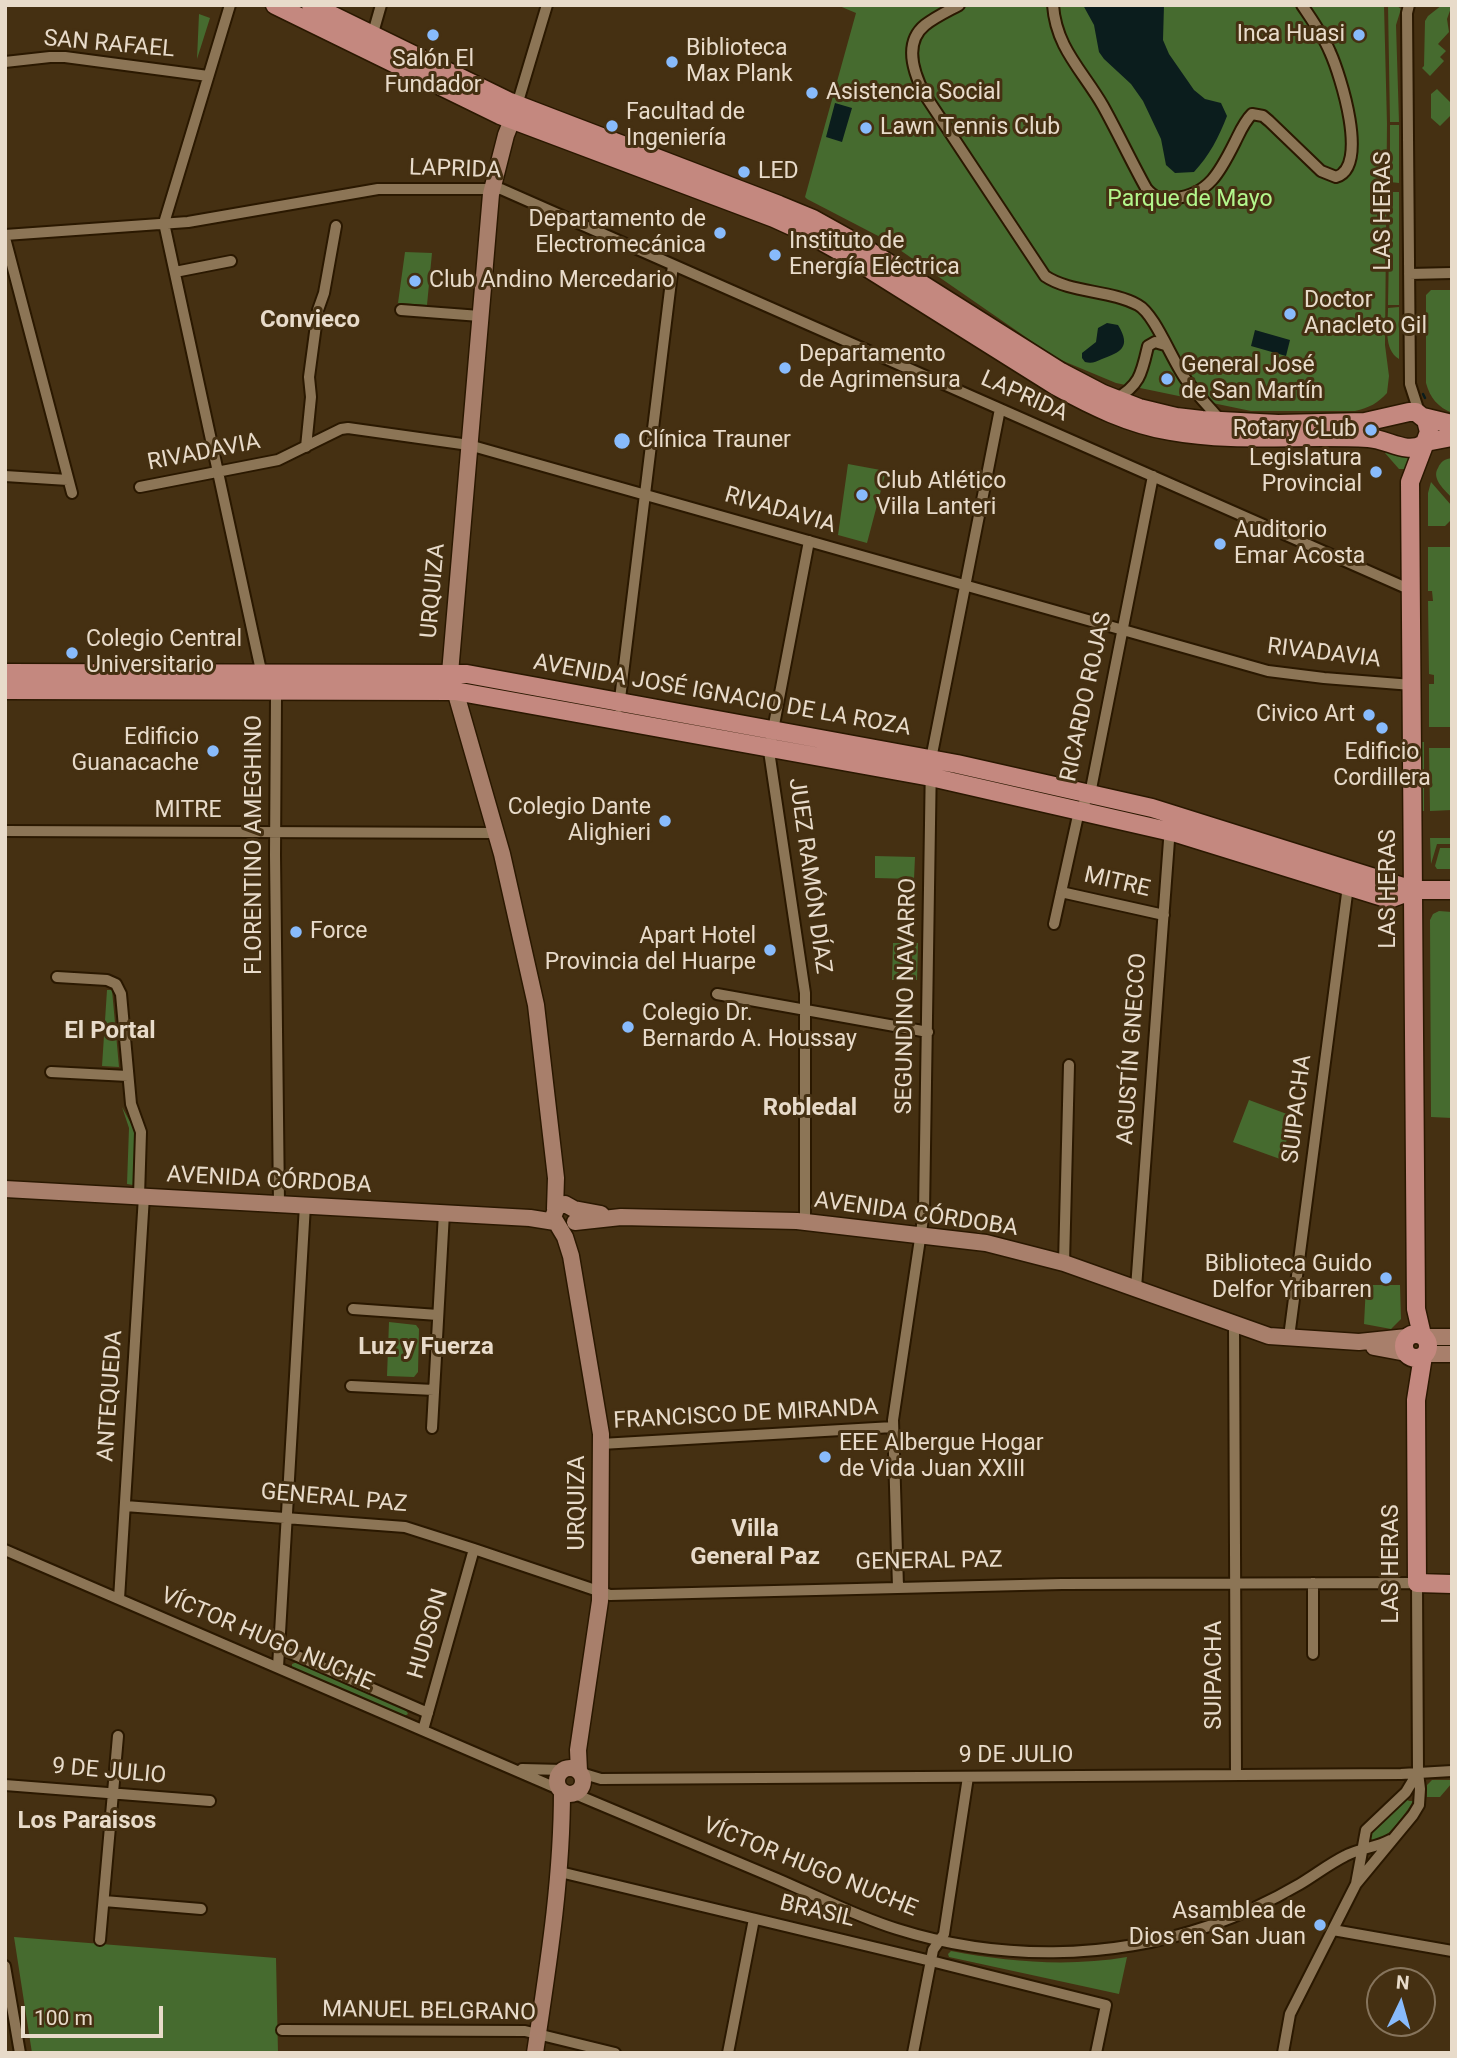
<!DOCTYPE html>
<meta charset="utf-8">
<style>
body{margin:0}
#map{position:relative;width:1457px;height:2058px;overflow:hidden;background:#453012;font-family:Roboto,sans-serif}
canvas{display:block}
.frame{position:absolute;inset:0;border:7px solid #e8dbca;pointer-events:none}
.north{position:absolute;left:1366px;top:1967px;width:70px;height:70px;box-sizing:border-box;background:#453012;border:2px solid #86745c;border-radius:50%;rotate:5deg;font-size:19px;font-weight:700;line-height:28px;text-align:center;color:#e8dbca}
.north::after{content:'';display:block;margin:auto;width:24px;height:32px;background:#88bbfc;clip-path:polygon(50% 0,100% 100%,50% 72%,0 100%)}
.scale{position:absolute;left:21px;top:2006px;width:142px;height:32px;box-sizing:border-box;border:4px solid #e8dbca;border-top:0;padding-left:9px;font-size:21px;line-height:24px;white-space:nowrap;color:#e8dbca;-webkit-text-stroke:5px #453012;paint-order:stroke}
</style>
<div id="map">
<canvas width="1457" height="2058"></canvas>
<div class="frame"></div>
<div class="north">N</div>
<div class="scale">100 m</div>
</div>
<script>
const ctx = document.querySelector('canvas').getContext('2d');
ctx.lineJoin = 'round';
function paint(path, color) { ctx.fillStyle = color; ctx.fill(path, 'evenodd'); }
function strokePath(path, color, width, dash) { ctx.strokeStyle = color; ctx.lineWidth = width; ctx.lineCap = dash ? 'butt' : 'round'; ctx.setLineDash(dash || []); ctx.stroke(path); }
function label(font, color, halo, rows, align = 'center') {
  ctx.font = font + ' Roboto,sans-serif'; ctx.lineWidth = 6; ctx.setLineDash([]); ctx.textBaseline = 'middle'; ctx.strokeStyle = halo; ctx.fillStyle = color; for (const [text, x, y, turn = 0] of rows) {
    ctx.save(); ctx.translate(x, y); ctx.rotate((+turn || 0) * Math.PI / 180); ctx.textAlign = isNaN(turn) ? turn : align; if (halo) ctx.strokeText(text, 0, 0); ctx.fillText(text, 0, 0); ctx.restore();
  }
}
const green = new Path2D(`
 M837,5h547l3,119 -2,221 4,31 -2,17c-9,10 -18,15 -32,18h-104l-135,-28 -60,-25 -172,-119 -77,-40 -2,-2 51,-184z
 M1388,5h8l5,4 -5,16 3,97h-9z
 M1442,5h10l-5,14 2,13 -11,12 8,7 -6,6 4,4 -14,15 -8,-8 2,-2 1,-45 3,-5z
 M199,14l11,4 -13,41z
 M1437,89l15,15v10l-12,12 -9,-8v-24z
 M1390,125h9v58l-9,-1z
 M1390,192h9v113h-11z
 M405,252l27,1 -5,52 -29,-2z
 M1431,290h21v123c-14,-6 -22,-15 -26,-30v-88z
 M1399,307v52c-16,-10 -11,-34 -11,-51z
 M1387,450l25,3 -2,16h-11l-14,-16z
 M1452,458v40c-7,-8 -21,-19 -14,-30 3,-7 7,-9 14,-10z
 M848,464l38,7 -19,72 -29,-8z
 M1431,482l20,23v15l-6,6h-17v-33z
 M1428,547h24v180h-23v-43h5v-9l-5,-1 -1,-73h5l-1,-10h-4z
 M1421,742h3v69h-3z
 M1429,748h23v62l-22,1z
 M1430,838h22v6h-15l-6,20z
 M1440,848h12v21h-15l-2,-3z
 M875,856l40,1 -1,22 -39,-1z
 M1439,911l13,1v206l-21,-1 -1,-197 3,-6z
 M893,943h25l-1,37h-25z
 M107,990h5l7,77 -17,-1z
 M1249,1100l46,17 -15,42 -47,-17z
 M122,1107l13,24 -2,54 -6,-1 2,-56z
 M1366,1285h34l1,34 -10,10 -27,-5z
 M389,1322l27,3 3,4 -1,43 -4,5 -27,-1z
 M297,1662l109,48 2,4 -5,3 -111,-49v-4z
 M1432,1780h20v3l-12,14h-13v-12z
 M1405,1798l4,3h4c-5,10 -22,32 -32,38 -5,3 -6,1 -11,0v-5z
 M14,1937l262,21 2,95h-246z
 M951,1951c57,11 118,16 176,6l-8,37 -170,-37 -1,-3z`);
const water = new Path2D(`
 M1083,5h81l-1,35 6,14 25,36 11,9 16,4 6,13c-8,21 -18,40 -33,56l-19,1 -9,-8 -5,-26 -18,-38 -12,-17 -27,-25 -5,-7 -5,-27z
 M835,103l17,5 -10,34 -16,-5z
 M1107,323l11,2c14,23 2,27 -16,34 -7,3 -10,5 -17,3l-3,-4v-5l14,-11 2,-14z
 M1255,330l35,10 -4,16 -35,-10z`);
const stream = new Path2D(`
 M1423,394l2,4`);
const street = new Path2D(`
 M230,5l-66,218 96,443 16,32 -1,157 4,349
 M959,5c-11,6 -24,12 -34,20 -22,18 -11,49 0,70l120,181c25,17 66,14 93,29 17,9 35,58 49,76 11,15 24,28 35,41
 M1053,5c3,43 30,66 50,101 15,27 28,55 43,82 8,10 16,12 29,10 34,-3 46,-28 60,-56 5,-10 9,-20 17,-28l11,2 6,5 52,50 15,6c34,-10 4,-103 -6,-125 -7,-17 -18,-32 -28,-47
 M1409,5l-2,8 3,371 10,31
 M371,40l10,-35
 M5,62l45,-5h15l143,19
 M517,105l30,-100
 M5,235l183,-13 190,-33h123l910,401
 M5,238l67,255
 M175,272l56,-11
 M1409,274l43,-1
 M401,310l79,6
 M1115,399c25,-13 27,-27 33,-53l7,-4 10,3
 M306,447l5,-50 -2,-20 9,-67 6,-17 12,-67
 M5,476l63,4
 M140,487l138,-27 63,-31 7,-1 121,17 799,226 56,7 88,7
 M619,707l54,-442
 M5,831l491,2
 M1061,892l103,23
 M1054,924l25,-113 11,-17 63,-318
 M57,977l50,3 9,4 5,10 10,110 10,28 -2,64
 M717,994l211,38
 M51,1072l77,4
 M805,1222v-229l-36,-242 40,-210
 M1064,1263l5,-198
 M1136,1288l34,-461
 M353,1309l85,6
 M1234,1323l2,452
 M1289,1337l59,-451
 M351,1386l83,4
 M432,1428l12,-215
 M601,1444l292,-17
 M125,1506l280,21 69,22 136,46 452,-11 355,-1 1,189 2,17 -1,16 -6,10 -57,69 -66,130 -7,39
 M5,1550l556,240
 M1313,1583v71
 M898,1587l-5,-167 31,-208 7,-453 69,-350
 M119,1599l25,-403
 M279,1648l149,65
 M278,1667l27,-462
 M423,1730l51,-181
 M522,1769l41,1
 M581,1773l20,6 800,-5 51,-3
 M5,1785l205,16
 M575,1794c67,28 133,56 200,84 40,17 80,38 122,51 101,32 212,31 312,-3 32,-11 62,-25 91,-42 15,-9 29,-20 45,-28 14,-8 31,-8 45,-16
 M560,1872l371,89 175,44 -10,48
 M1356,1884l10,-54 40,-38 12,-20
 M104,1901l97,8
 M1333,1930l119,21
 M100,1940l18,-204
 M5,1966l15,87
 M282,2030l243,1 90,22
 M728,2053l26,-134
 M913,2053l20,-103 11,-16 24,-157`);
const secondary = new Path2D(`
 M516,110l-10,25 -15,59 -41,479 52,181 34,151 20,173 -1,31
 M5,1189l525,29 25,4
 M575,1222l46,-5 176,4 189,22 78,20 205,73 90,6 48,-5
 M1425,1337h27
 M1374,1347l32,6
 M1425,1354h27
 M557 1781a13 13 0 1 1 26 0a13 13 0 1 1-26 0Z
 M579,1771l-1,-21 22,-149 1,-167 -30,-178 -6,-19 -12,-20 4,-10 8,-3 9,5 27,5
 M535,2053c13,-87 27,-173 27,-262`);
const primary = new Path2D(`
 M275,5l225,110 274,103 33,15 45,25 204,128c36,20 73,38 114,45 66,12 132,3 198,7 20,1 38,17 56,6
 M311,5l199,97 269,103 34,14 45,25 203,128 42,22 36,14 37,9 26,3 76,4 87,-2 44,-10h7l10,8 3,12 -19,50 6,827 6,26
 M1423,417l29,7
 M1426,442l26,-5
 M5,673l462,1 490,90 195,44 261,82h39
 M5,690l450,1 476,86 245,56 213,66 24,-9
 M1404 1346a12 12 0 1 1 24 0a12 12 0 1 1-24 0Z
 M1423,1356l-7,44 1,183 35,1`);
const markers = [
 [433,35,7,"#88bbfc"],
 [1359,35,7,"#88bbfc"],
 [672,62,7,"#88bbfc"],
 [812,93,7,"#88bbfc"],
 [612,126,7,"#88bbfc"],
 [866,128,7,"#88bbfc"],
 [744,172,7,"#88bbfc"],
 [720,233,7,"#88bbfc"],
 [775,255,7,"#88bbfc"],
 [415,281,7,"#88bbfc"],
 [1290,314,7,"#88bbfc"],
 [785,368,7,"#88bbfc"],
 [1167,379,7,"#88bbfc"],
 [1371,430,7,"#88bbfc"],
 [622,441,9,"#88bbfc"],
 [1376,472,7,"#88bbfc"],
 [862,495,7,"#88bbfc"],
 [1220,544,7,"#88bbfc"],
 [72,653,7,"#88bbfc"],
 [1369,715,7,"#88bbfc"],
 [1382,728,7,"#88bbfc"],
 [213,751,7,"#88bbfc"],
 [665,821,7,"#88bbfc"],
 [296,932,7,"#88bbfc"],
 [770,950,7,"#88bbfc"],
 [628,1027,7,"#88bbfc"],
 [1386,1278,7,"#88bbfc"],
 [825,1457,7,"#88bbfc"],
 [1320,1925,7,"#88bbfc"]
];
const poiNames = [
 ["Inca Huasi",1345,35,"right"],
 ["Biblioteca",686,49],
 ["Max Plank",686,75],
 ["Salón El",433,60,"center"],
 ["Fundador",433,86,"center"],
 ["Asistencia Social",826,93],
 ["Facultad de",626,113],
 ["Ingeniería",626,139],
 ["Lawn Tennis Club",880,128],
 ["LED",758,172],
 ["Departamento de",706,220,"right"],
 ["Electromecánica",706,246,"right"],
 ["Instituto de",789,242],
 ["Energía Eléctrica",789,268],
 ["Club Andino Mercedario",429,281],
 ["Doctor",1304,301],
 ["Anacleto Gil",1304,327],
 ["Departamento",799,355],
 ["de Agrimensura",799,381],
 ["General José",1181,366],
 ["de San Martín",1181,392],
 ["Rotary CLub",1357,430,"right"],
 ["Clínica Trauner",638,441],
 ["Legislatura",1362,459,"right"],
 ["Provincial",1362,485,"right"],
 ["Club Atlético",876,482],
 ["Villa Lanteri",876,508],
 ["Auditorio",1234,531],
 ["Emar Acosta",1234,557],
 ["Colegio Central",86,640],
 ["Universitario",86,666],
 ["Civico Art",1355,715,"right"],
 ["Edificio",199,738,"right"],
 ["Guanacache",199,764,"right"],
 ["Edificio",1382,753,"center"],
 ["Cordillera",1382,779,"center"],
 ["Colegio Dante",651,808,"right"],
 ["Alighieri",651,834,"right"],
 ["Force",310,932],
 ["Apart Hotel",756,937,"right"],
 ["Provincia del Huarpe",756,963,"right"],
 ["Colegio Dr.",642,1014],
 ["Bernardo A. Houssay",642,1040],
 ["Biblioteca Guido",1372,1265,"right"],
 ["Delfor Yribarren",1372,1291,"right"],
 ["EEE Albergue Hogar",839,1444],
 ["de Vida Juan XXIII",839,1470],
 ["Asamblea de",1306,1912,"right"],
 ["Dios en San Juan",1306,1938,"right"]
];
const streetNames = [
 ["SAN RAFAEL",109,45,5],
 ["LAPRIDA",455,170,2],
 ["LAS HERAS",1384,211,-90],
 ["LAPRIDA",1024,397,24],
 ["RIVADAVIA",204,453,-11],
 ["RIVADAVIA",780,511,16],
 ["URQUIZA",434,591,-85],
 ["RIVADAVIA",1324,654,7],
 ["AVENIDA JOSÉ IGNACIO DE LA ROZA",722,696,10],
 ["RICARDO ROJAS",1087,697,-78],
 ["MITRE",188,811],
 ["FLORENTINO AMEGHINO",255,845,-90],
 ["JUEZ RAMÓN DÍAZ",809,876,82],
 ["MITRE",1117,883,13],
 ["LAS HERAS",1389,889,-90],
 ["SEGUNDINO NAVARRO",907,996,-89],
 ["AGUSTÍN GNECCO",1133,1049,-86],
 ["SUIPACHA",1298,1109,-83],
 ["AVENIDA CÓRDOBA",269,1181,3],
 ["AVENIDA CÓRDOBA",916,1215,8],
 ["ANTEQUEDA",111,1396,-86],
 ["FRANCISCO DE MIRANDA",746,1415,-3],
 ["GENERAL PAZ",334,1499,5],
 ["URQUIZA",578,1503,-90],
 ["GENERAL PAZ",929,1562,-1],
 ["LAS HERAS",1392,1564,-90],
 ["HUDSON",429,1634,-74],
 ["VÍCTOR HUGO NUCHE",267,1640,23],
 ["SUIPACHA",1215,1675,-90],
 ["9 DE JULIO",1016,1756],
 ["9 DE JULIO",109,1772,5],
 ["VÍCTOR HUGO NUCHE",810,1868,22],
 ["BRASIL",817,1912,13],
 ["MANUEL BELGRANO",429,2012,1]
];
const parkNames = [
 ["Parque de Mayo",1190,200]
];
const neighbourhoodNames = [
 ["Convieco",310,321],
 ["El Portal",110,1032],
 ["Robledal",810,1109],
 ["Luz y Fuerza",426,1348],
 ["Villa",755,1530],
 ["General Paz",755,1558],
 ["Los Paraisos",87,1822]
];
paint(green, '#466b2f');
paint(water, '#0b1d1d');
strokePath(stream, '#0b1d1d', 2.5);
strokePath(street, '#2a1800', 14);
strokePath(secondary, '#2a1800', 19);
strokePath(primary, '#2a1800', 21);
strokePath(street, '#8c7556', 10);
strokePath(secondary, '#a87f6b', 16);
strokePath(primary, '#c4887f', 18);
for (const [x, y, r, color] of markers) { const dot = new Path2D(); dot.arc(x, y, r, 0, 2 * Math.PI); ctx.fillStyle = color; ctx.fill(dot); strokePath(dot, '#453012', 2.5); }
label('23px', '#e8dbca', '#453012', poiNames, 'left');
label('23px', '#e8dbca', '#453012', streetNames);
label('23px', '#b3f68c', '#453012', parkNames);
label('bold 24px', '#e8dbca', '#453012', neighbourhoodNames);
</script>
